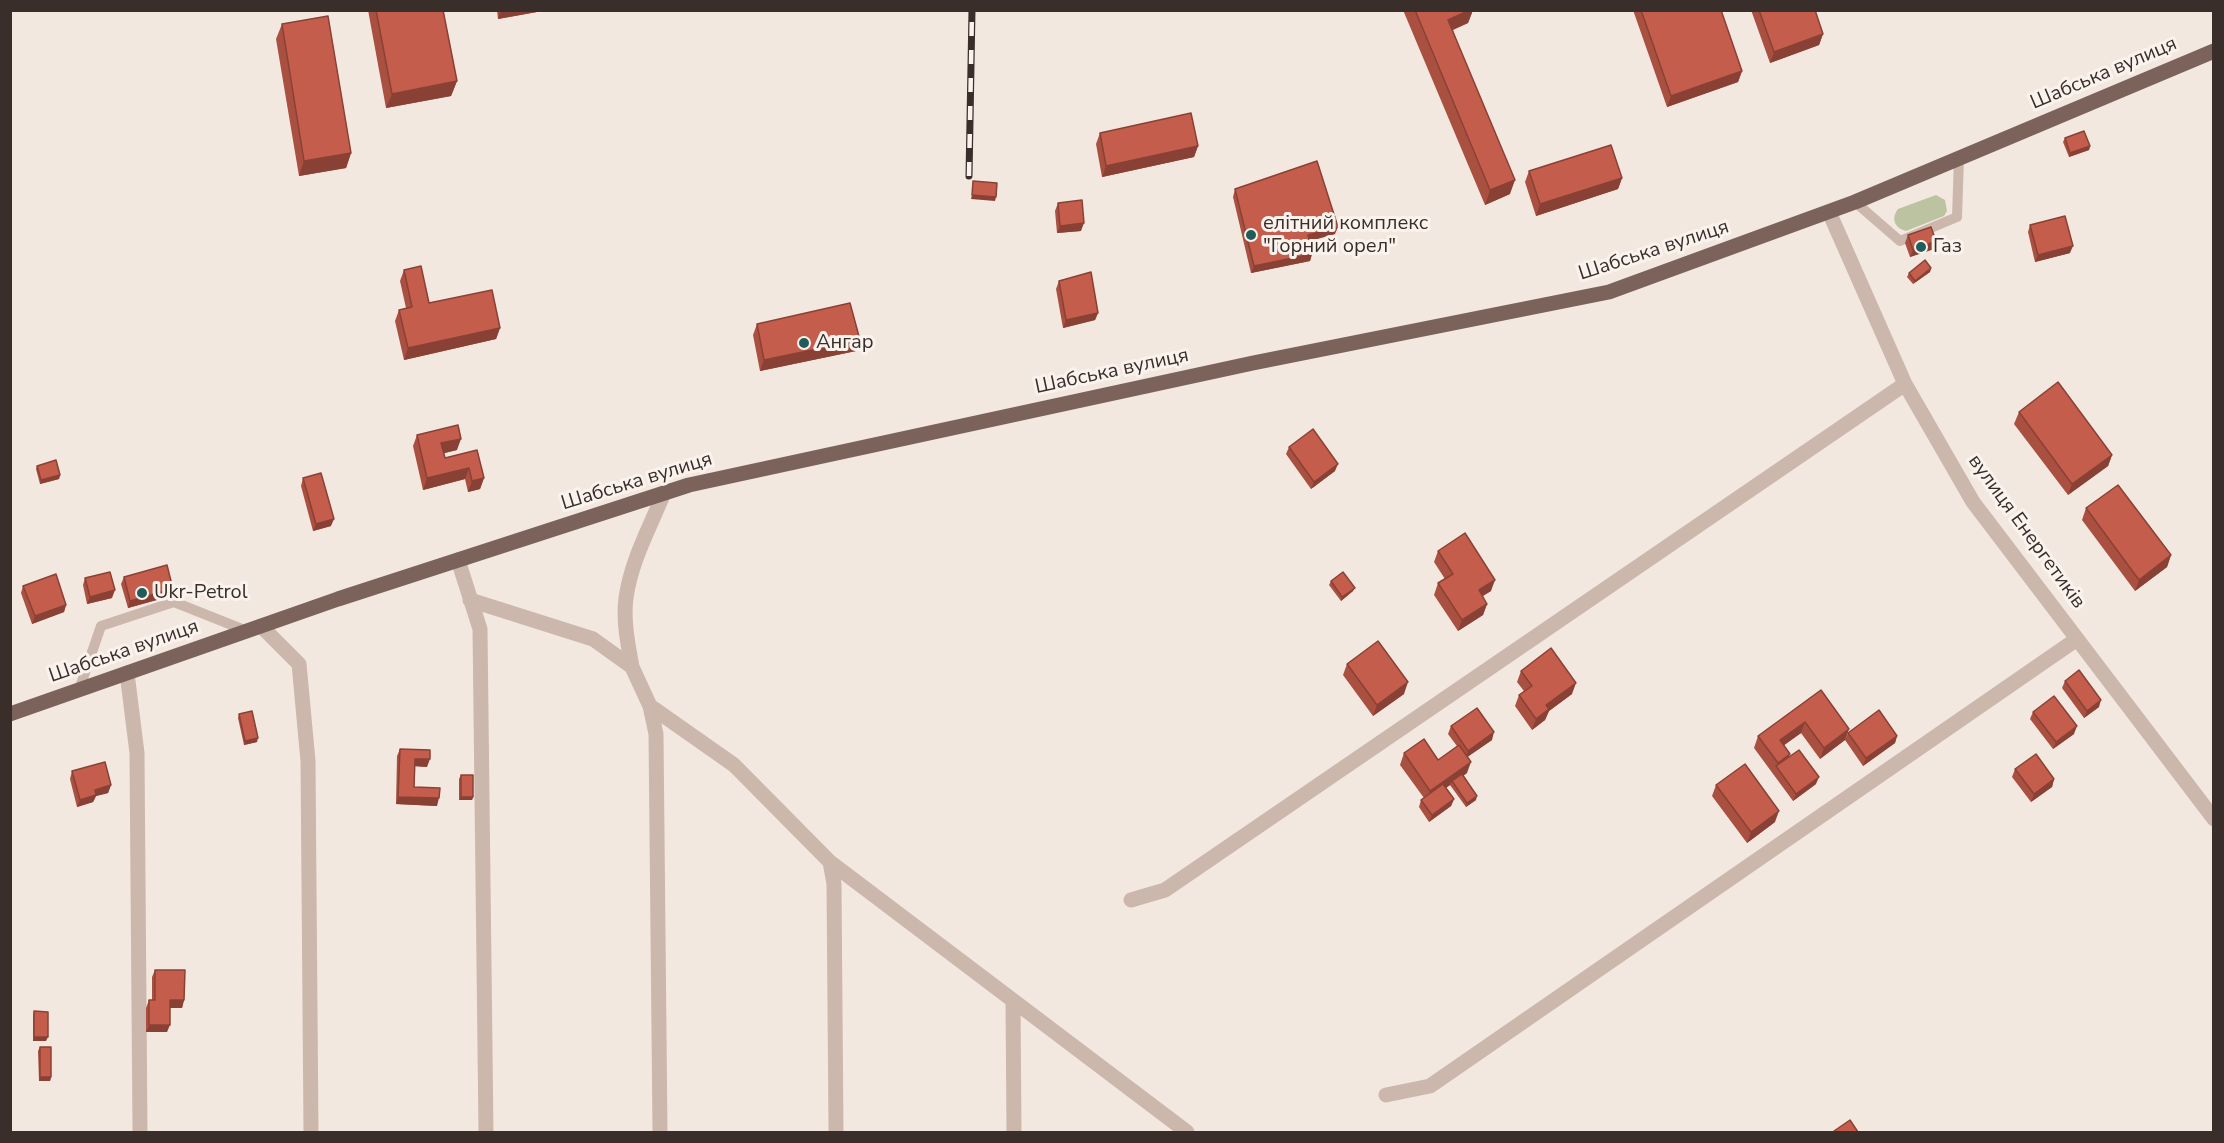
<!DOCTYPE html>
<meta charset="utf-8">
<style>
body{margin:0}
#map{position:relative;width:2224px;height:1143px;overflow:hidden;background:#f3e8e0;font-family:"Nunito Sans",sans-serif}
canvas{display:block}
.frame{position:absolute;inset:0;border:12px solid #3a2e2b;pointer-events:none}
</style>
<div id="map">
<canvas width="2224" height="1143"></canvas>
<div class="frame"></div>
</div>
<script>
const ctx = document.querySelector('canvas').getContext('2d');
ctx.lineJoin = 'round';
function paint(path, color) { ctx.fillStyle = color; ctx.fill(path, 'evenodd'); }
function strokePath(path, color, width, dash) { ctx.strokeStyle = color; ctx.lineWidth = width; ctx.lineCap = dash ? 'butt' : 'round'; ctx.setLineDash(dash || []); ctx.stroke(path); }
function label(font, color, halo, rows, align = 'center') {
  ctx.font = font + ' "Nunito Sans",sans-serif'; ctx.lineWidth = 6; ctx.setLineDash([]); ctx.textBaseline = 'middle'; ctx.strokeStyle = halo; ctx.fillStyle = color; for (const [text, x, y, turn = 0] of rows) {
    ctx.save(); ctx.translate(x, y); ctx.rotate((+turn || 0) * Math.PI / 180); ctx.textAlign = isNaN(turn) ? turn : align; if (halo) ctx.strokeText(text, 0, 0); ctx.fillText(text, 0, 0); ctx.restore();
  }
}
const green = new Path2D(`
 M1936,195l9,5 2,11 -3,5 -38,15c-12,-3 -15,-13 -8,-22z`);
const service = new Path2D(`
 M1855,202l45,39 57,-24 2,-59
 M79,690l22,-64 73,-24 73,29`);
const minor = new Path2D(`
 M1829,212l76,172 68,118 241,317
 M458,560l22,69 6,503
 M470,600l123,39 39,28 18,39 84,59 96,97 357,270
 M261,626l38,38 9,97 3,371
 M632,667c-4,-23 -9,-46 -6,-69 5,-37 24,-71 38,-105
 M127,673l10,80 3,379
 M650,706l6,28 4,398
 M830,862l4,22 2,248
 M1131,900l34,-10 740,-506
 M1013,1001l1,131
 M1386,1095l44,-9 647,-447`);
const primary = new Path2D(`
 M10,714l328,-115 351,-114 564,-122 356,-71 246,-90 359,-151`);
const rail = new Path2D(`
 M969,176l3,-166`);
const wall = new Path2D(`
 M368,10h75l14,71 -6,15 -65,12z
 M497,10h51l-50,9z
 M1403,10h70l-5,13 -15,7 57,164 -25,11z
 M1633,10h88l21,61 -4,11 -71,25z
 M1751,10h64l8,24 -4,11 -49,18z
 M282,24l69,129 -5,15 -47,8 -23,-137z
 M1100,133l98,13 -4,11 -92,20 -6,-33z
 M2065,138l25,8 -1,4 -20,7 -6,-15z
 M1529,171l93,7 -4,11 -82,27 -11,-34z
 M1235,189l100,45 -25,7 2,13 -2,7 -59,12 -18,-76z
 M1058,203l23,28 -24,2 -2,-22z
 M2030,225l40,28 -35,9 -7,-30z
 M1908,235l28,6 -2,8 -24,8 -5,-14z
 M1931,268l-1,4 -17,12 -6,-7 2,-4z
 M404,270l25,33 71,25 -4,11 -92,21 -9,-39 4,-11 7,-2 -6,-27z
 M1059,281l39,32 -3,7 -32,8 -7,-39z
 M757,324l99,27 -96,20 -7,-36z
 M2019,412l93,43 -4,11 -40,29 -54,-71z
 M417,435l40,15 -13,3 1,5 32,-8 7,28 -4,11 -12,3 -3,-13 -42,11 -10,-44z
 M1289,447l46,24 -24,18 -25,-35z
 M37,466l23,9 -1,4 -19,5 -4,-15z
 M303,478l28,48 -18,5 -12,-45z
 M2086,508l85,47 -4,12 -32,24 -53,-71z
 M1438,551l53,40 -9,5 5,8 -4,11 -25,16 -24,-36 4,-12 7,-4 -11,-17z
 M124,577l49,12 -2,7 -43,12 -7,-24z
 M85,578l27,20 -25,6 -4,-19z
 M1331,581l22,10 -12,10 -12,-16z
 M23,586l43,19 -2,7 -32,12 -11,-31z
 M1347,664l57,30 -31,22 -30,-41z
 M1521,671l51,23 -23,17 -4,9 -13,10 -17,-24 4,-11 5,-4 -7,-9z
 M2065,681l34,26 -15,11 -22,-30z
 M1821,690l28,39 -4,11 -25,19 -19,-26 -17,12 5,12 27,27 -23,17 -39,-53 4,-12z
 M2033,712l41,22 -21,15 -23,-30z
 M239,714l18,28 -13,3 -6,-27z
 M1451,726l41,14 -25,17v16l-4,3 13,24 -10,7 -16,-22 -4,3 8,11 -3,7 -22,16 -10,-15 2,-7 3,-2 -24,-33 4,-12 34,7 19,-14 -9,-12z
 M1848,733l49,3 -2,7 -32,23 -18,-26z
 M400,749l27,18 -12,-1 -1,21 23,19 -41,-2 1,-48z
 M2015,769l39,10 -2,8 -21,15 -19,-25z
 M72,771l39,14 -3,8 -12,3 -3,6 -16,5 -7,-28z
 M461,775l12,22 -1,3h-13v-21z
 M1716,785l59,37 -28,21 -35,-47z
 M155,970l29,30 -2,8h-12l-3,24h-21v-24l3,-8h3v-23z
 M34,1011l12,30h-13v-26z
 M40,1047l11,30 -1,4h-11l-1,-30z`);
const shadedWall = new Path2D(`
 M501,10h47l-50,9z
 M1470,10h3l-5,13 -25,11 5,-14z
 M1823,34l-4,11 -49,18 4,-11z
 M1742,71l-4,11 -71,25 4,-11z
 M457,81l-6,15 -65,12 6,-14z
 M1198,146l-4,11 -92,20 4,-11z
 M2090,146l-1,4 -20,7 1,-4z
 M351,153l-5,15 -47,8 5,-15z
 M1622,178l-4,11 -82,27 4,-12z
 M1515,180l-5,14 -25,11 5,-15z
 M972,195l24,2 -1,4 -24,-2z
 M1084,223l-3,8 -24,2 3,-7z
 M1338,227l-3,7 -30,8 3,-7z
 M1936,241l-2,8 -24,8 3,-7z
 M2073,246l-3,7 -35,9 3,-7z
 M1312,254l-2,7 -59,12 3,-7z
 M1931,268l-1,4 -17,12 2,-3z
 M1098,313l-3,7 -32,8 3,-8z
 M500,328l-4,11 -92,21 4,-12z
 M860,340l-4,11 -96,20 4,-11z
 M461,439l-4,11 -20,5 4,-12z
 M2112,455l-4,11 -40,29 4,-11z
 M1338,464l-3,7 -24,18 3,-7z
 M469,468l-4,11 -42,11 4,-12z
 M60,475l-1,4 -19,5 1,-4z
 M484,478l-4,11 -12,3 4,-11z
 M334,519l-3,7 -18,5 3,-7z
 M2171,555l-4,12 -32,24 4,-11z
 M1495,580l-4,11 -16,10 4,-11z
 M1355,588l-2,3 -12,10 1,-4z
 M173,589l-2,7 -43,12 2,-7z
 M115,590l-3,8 -25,6 3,-7z
 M1487,604l-4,11 -25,16 4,-11z
 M66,605l-2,7 -32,12 3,-8z
 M1408,682l-4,12 -31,22 4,-11z
 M1576,683l-4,11 -23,17 -4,9 -13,10 4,-11 10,-14z
 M2101,700l-2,7 -15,11 3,-7z
 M1805,722l-4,11 -25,18 4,-11z
 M2077,726l-3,8 -21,15 3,-7z
 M1849,729l-4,11 -25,19 4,-11z
 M1494,732l-2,8 -26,18 2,-7z
 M1897,736l-2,7 -32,23 3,-8z
 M258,738l-1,4 -13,3 1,-4z
 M1790,754l-4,11 -10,1 2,-3z
 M415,759h15l-3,8 -15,-1z
 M1471,762l-4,11 -14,10 -1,-2 -2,4 -24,17 4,-11z
 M1819,777l-3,7 -23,17 3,-7z
 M2054,779l-2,8 -21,15 3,-8z
 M111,785l-3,8 -12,3 -3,6 -16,5 3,-7 15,-10z
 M1477,796l-1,4 -10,7 1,-4z
 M398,797l41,1 -2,8 -41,-2z
 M461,797h12l-1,3h-13z
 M1454,799l-3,7 -22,16 3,-7z
 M1779,811l-4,11 -28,21 4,-11z
 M170,1000h14l-2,8h-15z
 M149,1025h21l-3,7h-21z
 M34,1037h14l-2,4h-13z
 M40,1077h11l-1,4h-11z`);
const building = new Path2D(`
 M376,10h67l14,71 -65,13z
 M1415,10h55l-22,10 67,160 -25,10z
 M1641,10h80l21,61 -71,25z
 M1759,10h56l8,24 -49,18z
 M328,16l23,137 -47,8 -22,-137z
 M1191,113l7,33 -92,20 -6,-33z
 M2084,131l6,15 -20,7 -5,-15z
 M1611,145l11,33 -82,26 -11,-33z
 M1317,161l21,66 -30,8 4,19 -58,12 -19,-77z
 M973,181l24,2 -1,14 -24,-2z
 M1082,200l2,23 -24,3 -2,-23z
 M2065,216l8,30 -35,9 -8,-30z
 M1931,227l5,14 -23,9 -5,-15z
 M1925,260l6,8 -16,13 -6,-8z
 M421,266l8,37 63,-13 8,38 -92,20 -9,-38 13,-3 -8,-37z
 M1091,272l7,41 -32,7 -7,-39z
 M850,303l10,37 -96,20 -7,-36z
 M2058,382l54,73 -40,29 -53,-72z
 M458,425l3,14 -20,4 4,15 32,-8 7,28 -12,3 -3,-13 -42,10 -10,-43z
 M1313,429l25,35 -24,18 -25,-35z
 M56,460l4,15 -19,5 -4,-14z
 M321,473l13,46 -18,5 -13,-46z
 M2118,485l53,70 -32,25 -53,-72z
 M1465,533l30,47 -16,10 8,14 -25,16 -24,-37 15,-9 -15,-23z
 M167,565l6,24 -43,12 -6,-24z
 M110,572l5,18 -25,7 -5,-19z
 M1343,572l12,16 -13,9 -11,-16z
 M56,574l10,31 -31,11 -12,-30z
 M1378,641l30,41 -31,23 -30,-41z
 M1551,648l25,35 -30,22 3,4 -13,10 -17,-24 13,-9 -11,-15z
 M2079,670l22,30 -14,11 -22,-30z
 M1821,690l28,39 -25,19 -19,-26 -25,18 10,14 -12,9 -20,-27z
 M2054,696l23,30 -21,16 -23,-30z
 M1477,708l17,24 -26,19 -17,-25z
 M1879,710l18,26 -31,22 -18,-25z
 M252,711l6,27 -13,3 -6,-27z
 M1424,739l14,21 21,-15 12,17 -41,29 -26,-38z
 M400,749l30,1v9h-15l-1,28 26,1 -1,10 -41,-1z
 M1799,750l20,27 -23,17 -20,-28z
 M2036,754l18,25 -20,15 -19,-25z
 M105,762l6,23 -16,5 1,5 -16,5 -8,-29z
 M1745,764l34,47 -28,21 -35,-47z
 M1462,774l15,22 -10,7 -15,-22z
 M461,775h12v22h-12z
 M1443,784l11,15 -22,16 -11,-15z
 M155,970h30l-1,30h-14v25h-21v-25h6z
 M34,1011l14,1v25h-14z
 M40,1047h11v30h-11z
 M1850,1120l8,12h-23l-1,-1z`);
const markers = [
 [1251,235,6,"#205c59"],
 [1921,247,6,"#205c59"],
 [804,343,6,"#205c59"],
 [142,593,6,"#205c59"]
];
const streetNames = [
 ["Шабська вулиця",2104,74,-23],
 ["Шабська вулиця",1654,251,-18],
 ["Шабська вулиця",1112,372,-12],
 ["Шабська вулиця",637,482,-17],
 ["вулиця Енергетиків",2026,532,54],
 ["Шабська вулиця",124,652,-19]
];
const poiNames = [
 ["елітний комплекс",1263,224],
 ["\"Горний орел\"",1263,247],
 ["Газ",1933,247],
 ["Ангар",816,343],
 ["Ukr-Petrol",154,593]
];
paint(green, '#bbc3a0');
strokePath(service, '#ccb7ac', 10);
strokePath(minor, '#ccb7ac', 15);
strokePath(primary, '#7b635c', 15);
strokePath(rail, '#3a2e2b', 7);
strokePath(rail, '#faf3ed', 4.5, [14]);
paint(wall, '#a95041');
paint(shadedWall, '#8a4135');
paint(building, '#c55d4c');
strokePath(building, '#8a4135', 1.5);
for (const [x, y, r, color] of markers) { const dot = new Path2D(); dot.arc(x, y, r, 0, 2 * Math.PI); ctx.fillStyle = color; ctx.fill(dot); strokePath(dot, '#faf3ed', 2); }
label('20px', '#3a2e2b', '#faf3ed', streetNames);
label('20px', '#3a2e2b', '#faf3ed', poiNames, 'left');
</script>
